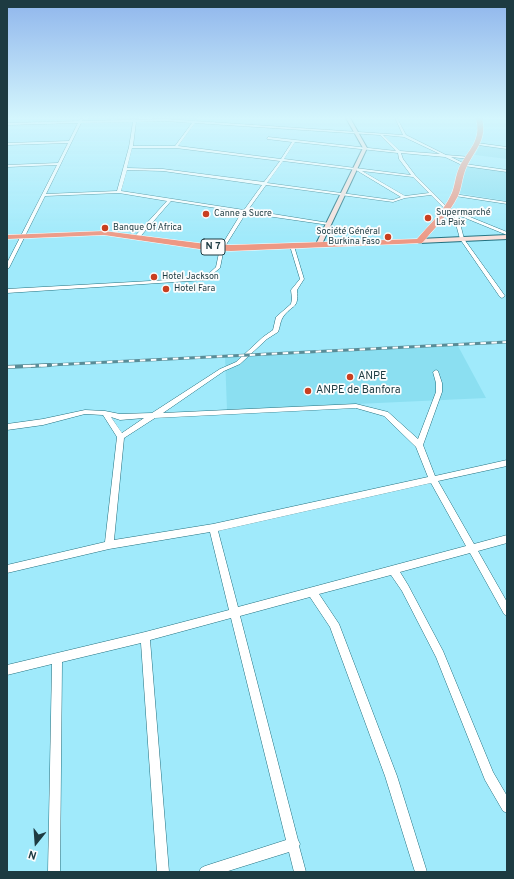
<!DOCTYPE html>
<meta charset="utf-8">
<style>
body{margin:0}
#map{position:relative;width:514px;height:879px;overflow:hidden;background:#a0eafb;font-family:Overpass,sans-serif}
canvas{display:block}
.frame{position:absolute;inset:0;border:8px solid #1d3b42;pointer-events:none}
.north{position:absolute;left:16px;top:823px;width:40px;height:40px;-webkit-text-stroke:3px #fdfdfd;paint-order:stroke;rotate:197deg;font-size:11px;font-weight:700;line-height:16px;text-align:center;color:#1d3b42}
.north::after{content:'';display:block;margin:auto;width:14px;height:18px;background:#1d3b42;clip-path:polygon(50% 0,100% 100%,50% 72%,0 100%)}
</style>
<div id="map">
<canvas width="514" height="879"></canvas>
<div class="frame"></div>
<div class="north">N</div>
</div>
<script>
const ctx = document.querySelector('canvas').getContext('2d');
ctx.lineJoin = 'round';
function paint(path, color) { ctx.fillStyle = color; ctx.fill(path, 'evenodd'); }
function strokePath(path, color, width, dash) { ctx.strokeStyle = color; ctx.lineWidth = width; ctx.lineCap = dash ? 'butt' : 'round'; ctx.setLineDash(dash || []); ctx.stroke(path); }
function label(font, color, halo, rows, align = 'center') {
  ctx.font = font + ' Overpass,sans-serif'; ctx.lineWidth = 3.5; ctx.setLineDash([]); ctx.textBaseline = 'middle'; ctx.strokeStyle = halo; ctx.fillStyle = color; for (const [text, x, y, turn = 0] of rows) {
    ctx.save(); ctx.translate(x, y); ctx.rotate((+turn || 0) * Math.PI / 180); ctx.textAlign = isNaN(turn) ? turn : align; if (halo) ctx.strokeText(text, 0, 0); ctx.fillText(text, 0, 0); ctx.restore();
  }
}
const built = new Path2D(`
 M89,118h109l-4,3 -47,-3 -61,3z
 M480,145l27,4v10l-32,-4z
 M466,166l41,6v29l-49,-8z
 M458,346l28,52 -259,12 -2,-54z`);
const street = new Path2D(`
 M81,118l2,1 -1,2 83,-2 238,16 -8,-17h2l9,17 40,20 25,2 -1,2 -19,-2 14,7 42,6v2l-43,-6 -19,-9 -44,-4 2,6 12,16 33,33 59,24v3l-49,-20 6,24 41,57 -3,2 -2,-1 -40,-58 -7,-26 -7,-3 -15,-15 -26,3 -12,4 -127,-17 -18,25 81,13 2,1 -2,1 -83,-12 -22,35 -4,20 -15,12 -198,13v-4l197,-11 12,-11 4,-19 22,-36 -71,-11 -32,37h-4v-2l32,-35 -48,-8 -74,3 -36,72 -2,1v-6l50,-98 -50,2v-2l51,-2 10,-20 -61,2v-2l62,-2 9,-18 -71,2v-2l72,-2zM165,121l27,2 -17,23h-42l3,-24zM133,122l-4,25 -12,44 -71,3 35,-71zM195,123l185,12 16,16 -128,-14 -1,2 25,3 -11,17 -103,-13zM383,135l21,2 36,17 -40,-3zM295,142l103,11 1,6 12,16 -127,-16zM132,148h44l104,13 -16,21 -101,-13 -36,-1zM283,161l73,9 45,27 -8,3 -126,-17zM127,170l36,1 99,14 -18,25 -123,-19zM362,171l51,6 16,16 -24,3z
 M477,143l30,4v2l-29,-4z
 M454,194l53,8v2l-52,-8h-1z
 M290,245l4,1 10,33 -7,11c2,20 -5,14 -14,27 -3,4 -3,11 -5,15l-11,7 -27,25 -16,7 -61,42 193,-9 32,8 30,27 18,-47v-9l-3,-11 3,-2 2,1 4,12v9l-19,53 12,31 72,-16v6l-69,15 36,63 33,-9v8l-29,8 29,51v14l-3,-2 -34,-61 -70,19 8,13 35,66 50,121 14,24v17l-4,-2 -18,-31 -49,-123 -34,-66 -11,-16 -72,19 20,30 58,152 30,96h-12l-30,-96 -55,-149 -20,-30 -70,19 58,224 2,4 -1,2 7,26h-12l-5,-20 -64,20h-26l2,-4 4,-2 81,-26 -55,-222 -81,22 19,232h-12l-16,-229 -79,19 -2,210h-12l4,-208 -45,11v-10l138,-33 84,-22 -19,-78 -101,17 -102,24v-8l98,-23 12,-105 -14,-22 -18,-1 -42,11 -36,5v-6l36,-5 42,-9 20,1 15,3 32,-1 68,-44 16,-7 27,-25 10,-7 3,-13 15,-13 1,-5 -1,-9 9,-11 -10,-33zM356,408l28,8 32,31 12,30 -215,47 -99,16 10,-102 31,-20zM111,417l9,3 24,-2 -22,15zM431,483l35,63 -228,61 -20,-76z`);
const secondary = new Path2D(`
 M346,118h4l17,30 -45,96 -3,2 -3,-2 47,-96z
 M507,235v4l-88,4 -3,-2 3,-2z`);
const highway = new Path2D(`
 M476,118h6c5,22 -6,30 -15,48 -5,10 -5,21 -9,30 -9,18 -23,32 -36,47l-191,8 -25,-1 -102,-15 -97,4v-4l97,-4 102,13 25,1 186,-6c12,-14 26,-27 34,-44 4,-8 4,-18 8,-27 9,-19 23,-26 17,-50z`);
const railFar1 = new Path2D(`
 M30,366l477,-24`);
const rail = new Path2D(`
 M7,367l43,-2`);
const markers = [
 [206,214,4,"#c93f20"],
 [428,218,4,"#c93f20"],
 [105,228,4,"#c93f20"],
 [388,237,4,"#c93f20"],
 [154,277,4,"#c93f20"],
 [166,289,4,"#c93f20"],
 [350,377,4,"#c93f20"],
 [308,391,4,"#c93f20"]
];
const farPoinames = [
 ["Supermarché",436,213],
 ["La Paix",436,223],
 ["Canne a Sucre",214,214],
 ["Banque Of Africa",113,228],
 ["Société Général",380,232,"right"],
 ["Burkina Faso",380,242,"right"],
 ["Hotel Jackson",162,277],
 ["Hotel Fara",174,289]
];
const shields = [
 [213,247,24]
];
const shieldNames = [
 ["N 7",213,247]
];
const poiNames = [
 ["ANPE",358,377],
 ["ANPE de Banfora",316,391]
];
paint(built, '#8bdff1');
strokePath(street, '#22707f', 1);
strokePath(secondary, '#22707f', 2);
strokePath(highway, '#fff', 1);
paint(street, '#fff');
paint(secondary, '#fae0da');
paint(highway, '#ee9884');
strokePath(railFar1, '#598c97', 3);
strokePath(rail, '#598c97', 4);
strokePath(railFar1, '#fdfdfd', 2, [5.5]);
strokePath(rail, '#fdfdfd', 2.5, [8]);
const sky = ctx.createLinearGradient(0, 0, 0, 241);
sky.addColorStop(0, '#90b6ec');
sky.addColorStop(0.49, '#d4f6fd');
sky.addColorStop(1, '#d4f6fd00');
ctx.fillStyle = sky;
ctx.fillRect(0, 0, 514, 241);
for (const [x, y, r, color] of markers) { const dot = new Path2D(); dot.arc(x, y, r, 0, 2 * Math.PI); ctx.fillStyle = color; ctx.fill(dot); strokePath(dot, '#fdfdfd', 1.5); }
label('9px', '#1d3b42', '#fdfdfd', farPoinames, 'left');
for (const [x, y, w] of shields) { const box = new Path2D(); box.roundRect(x - w / 2, y - 8, w, 16, 3); ctx.fillStyle = '#fdfdfd'; ctx.fill(box); strokePath(box, '#1d3b42', 1); }
label('bold 10px', '#1d3b42', null, shieldNames);
label('11px', '#1d3b42', '#fdfdfd', poiNames, 'left');
</script>
